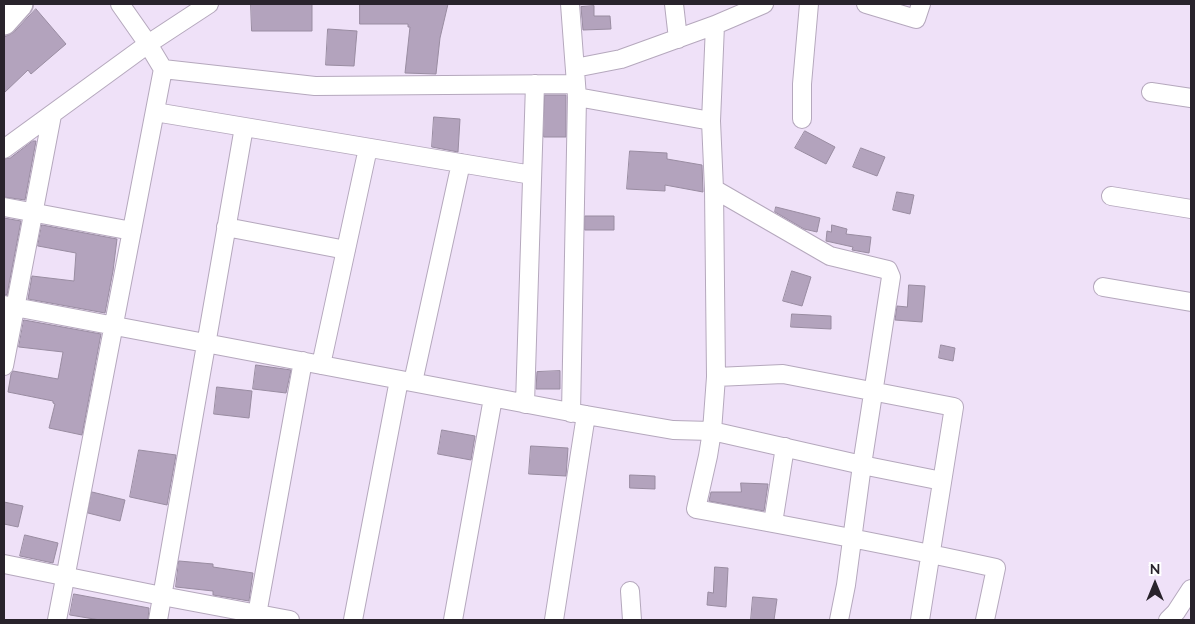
<!DOCTYPE html>
<style>
body{margin:0}
#map{position:relative;width:1195px;height:624px;overflow:hidden;background:#efe1f8;font-family:Mulish,sans-serif}
canvas{display:block}
.frame{position:absolute;inset:0;border:5px solid #29232c;pointer-events:none}
.north{position:absolute;left:1130px;top:559px;width:50px;height:50px;-webkit-text-stroke:4px #fff;paint-order:stroke;rotate:0deg;font-size:14px;font-weight:700;line-height:20px;text-align:center;color:#29232c}
.north::after{content:'';display:block;margin:auto;width:18px;height:22px;background:#29232c;clip-path:polygon(50% 0,100% 100%,50% 72%,0 100%)}
</style>
<div id="map">
<canvas width="1195" height="624"></canvas>
<div class="frame"></div>
<div class="north">N</div>
</div>
<script>
const ctx = document.querySelector('canvas').getContext('2d');
ctx.lineJoin = 'round';
function paint(path, color) { ctx.fillStyle = color; ctx.fill(path, 'evenodd'); }
function strokePath(path, color, width, dash) { ctx.strokeStyle = color; ctx.lineWidth = width; ctx.lineCap = dash ? 'butt' : 'round'; ctx.setLineDash(dash || []); ctx.stroke(path); }
const building = new Path2D(`
 M251,4h61v27h-60z
 M360,4h88l-8,34 -4,36 -31,-1 5,-46h-2v-3h-48z
 M594,6v10h16l1,13 -28,1 -2,-23z
 M36,9l30,35 -35,30 -3,-4 -24,23v-56l5,-2 5,-3z
 M328,29l29,2 -3,35 -28,-1z
 M545,95h21v42h-22z
 M434,117l26,2 -2,33 -26,-5z
 M805,131l30,16 -9,17 -31,-16z
 M33,141h3l-11,59 -21,-3v-38l6,-1z
 M861,148l24,9 -8,19 -24,-9z
 M630,151l37,2v6l35,6 1,27 -38,-7v6l-38,-2z
 M897,192l17,3 -4,19 -17,-4z
 M776,207l44,11 -3,14 -13,-3 -29,-17z
 M585,216h29v14h-29z
 M4,218l17,3 -14,74h-3z
 M42,225l75,14 -4,32 -8,42 -77,-14 4,-23 42,5 2,-28 -38,-7z
 M832,225l15,4 -1,5 25,3 -2,16 -17,-3 1,-3 -27,-6 1,-10 4,1z
 M792,271l19,6 -9,29 -19,-5z
 M909,285l16,1 -3,36 -27,-2 2,-14 10,1z
 M792,314l39,2v13l-40,-2z
 M24,320l77,14 -19,101 -33,-7 6,-24 -2,-1v-2l-45,-9 3,-18 2,-3 45,8 5,-27 -44,-5z
 M941,345l14,3 -2,13 -14,-3z
 M256,365l35,5 -5,23 -33,-4z
 M560,371v18h-24l1,-17z
 M217,387l35,4 -3,27 -35,-4z
 M442,430l33,6 -4,24 -33,-6z
 M531,446l37,2 -2,28 -37,-2z
 M139,450l37,5 -9,50 -37,-8z
 M630,475l25,1v13l-25,-1z
 M741,483l27,1 -4,27 -55,-10 2,-9h30z
 M92,492l33,8 -5,21 -32,-8z
 M4,502l19,4 -5,21 -14,-3z
 M25,535l33,8 -5,20 -33,-7z
 M179,561l34,3v3l40,6 -4,28 -36,-6v-4l-37,-4z
 M715,567l13,1 -2,39 -19,-2 1,-13 5,1z
 M74,594l75,14 -1,12h-48l-30,-5z
 M753,597l24,2 -3,21h-23z`);
const street = new Path2D(`
 M570,4l7,93 -6,316
 M674,4l4,35
 M866,4l50,15 5,-15
 M715,25l-4,96 3,68 2,188 -4,54 -4,25 -12,53c100,18 200,37 300,59l-11,52
 M575,68l46,-9 94,-34 49,-21
 M163,69l152,17 261,-2
 M1151,92l40,6
 M577,97l134,24
 M155,112l377,63
 M802,119v-35l7,-80
 M4,149l144,-105 61,-40
 M714,189l116,67 58,14 3,7 -29,188 -16,120 -7,35
 M1111,196l80,13
 M4,207l128,24
 M226,227l120,23
 M1103,287l88,15
 M4,305l582,110 87,15 39,1 150,34 80,16
 M321,365l47,-217
 M4,366l48,-251
 M716,377l67,-3 171,33 -34,213
 M413,382l48,-219
 M525,404l10,-320
 M773,523l12,-76
 M4,564l158,32 128,24
 M630,591l2,29
 M57,620l106,-551 -15,-25 -28,-40
 M158,620l86,-493
 M256,620l47,-259
 M353,620l46,-240
 M453,620l40,-222
 M554,620l32,-205
 M1168,620l8,-8 15,-23`);
const secondary = new Path2D(`
 M4,22l16,-18`);
paint(building, '#b3a3bd');
strokePath(building, '#998ca1', 1);
strokePath(street, '#b5a8bd', 20);
strokePath(secondary, '#b5a8bd', 28);
strokePath(street, '#fff', 18);
strokePath(secondary, '#fff', 25);
</script>
